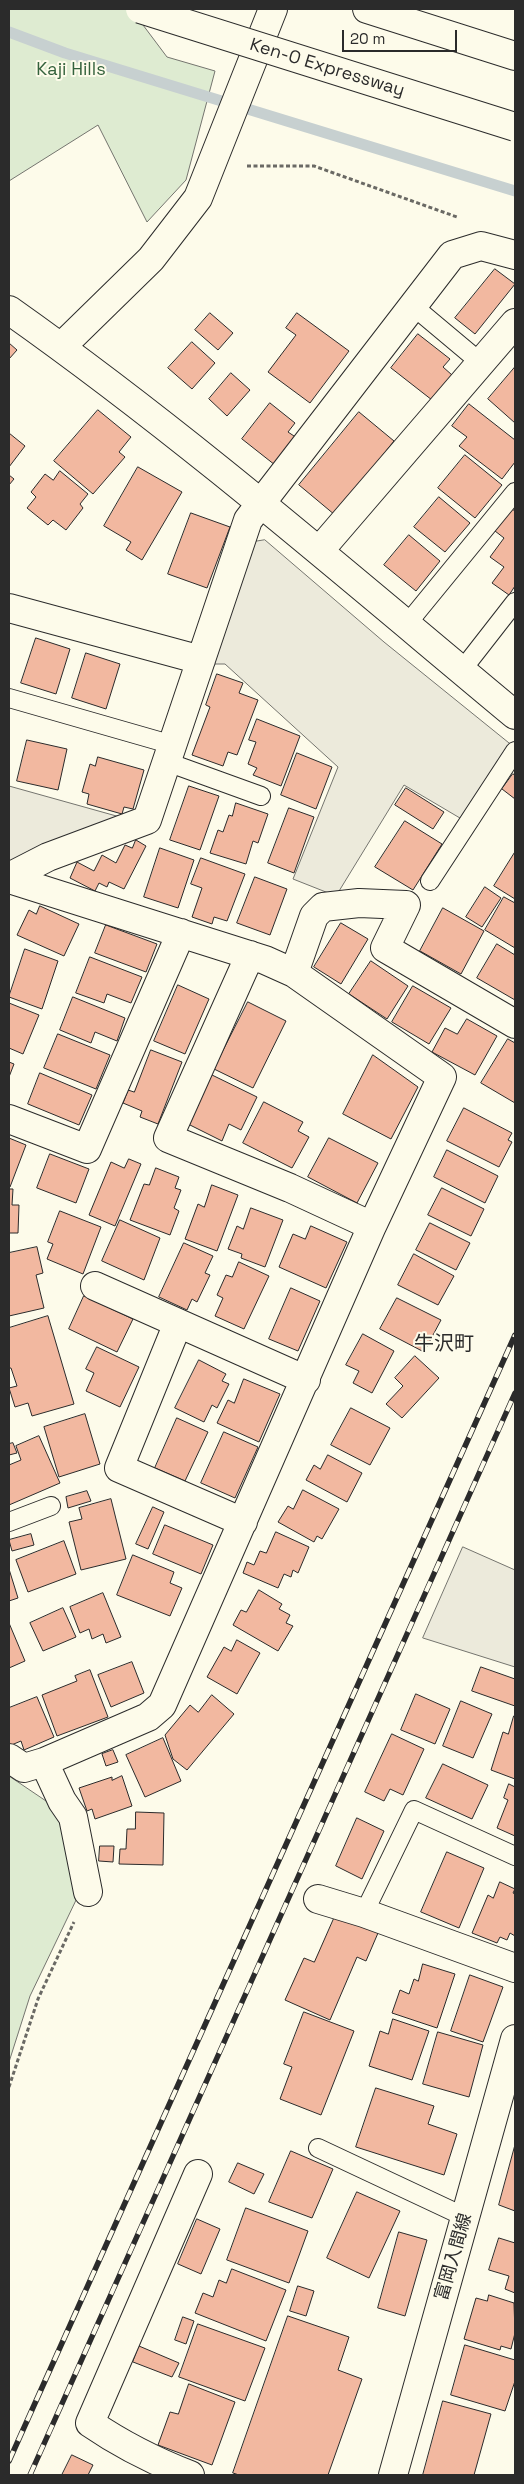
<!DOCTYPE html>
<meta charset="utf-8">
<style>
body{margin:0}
#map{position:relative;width:524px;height:2484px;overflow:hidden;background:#fdfbea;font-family:"Space Grotesk",sans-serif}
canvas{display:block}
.frame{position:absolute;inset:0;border:10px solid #2b2b2b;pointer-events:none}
.scale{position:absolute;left:342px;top:30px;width:115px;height:22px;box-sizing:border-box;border:2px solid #2b2b2b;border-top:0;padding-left:6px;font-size:15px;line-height:18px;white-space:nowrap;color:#2b2b2b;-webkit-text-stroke:4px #fdfbea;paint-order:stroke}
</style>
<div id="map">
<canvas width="524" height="2484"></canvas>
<div class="frame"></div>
<div class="scale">20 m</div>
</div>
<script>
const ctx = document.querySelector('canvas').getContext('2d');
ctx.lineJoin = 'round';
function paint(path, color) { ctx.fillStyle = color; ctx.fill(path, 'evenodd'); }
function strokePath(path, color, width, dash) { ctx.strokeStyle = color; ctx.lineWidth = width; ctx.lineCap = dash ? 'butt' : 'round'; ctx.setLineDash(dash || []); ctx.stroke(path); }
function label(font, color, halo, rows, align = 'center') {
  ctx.font = font + ' "Space Grotesk","Noto Sans JP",sans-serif'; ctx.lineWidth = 4; ctx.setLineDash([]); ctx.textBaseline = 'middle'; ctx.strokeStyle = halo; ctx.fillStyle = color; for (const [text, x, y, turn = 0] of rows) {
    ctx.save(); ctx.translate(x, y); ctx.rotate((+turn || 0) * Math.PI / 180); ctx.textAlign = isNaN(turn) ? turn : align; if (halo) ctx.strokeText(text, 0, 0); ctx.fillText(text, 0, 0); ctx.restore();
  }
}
const green = new Path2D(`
 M9,9h122l36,48 48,14 -29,109 -39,42 -49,-97 -89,56z
 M9,1776l40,27 13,22 16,71 -48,100 -21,66z`);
const parking = new Path2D(`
 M265,540l119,102 130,105 -49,74 -61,-36 -68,111 -43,-17 45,-112 -113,-103h-12l40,-122z
 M9,786l111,31 -111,50z
 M463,1547l52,23v97l-92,-29z`);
const stream = new Path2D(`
 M9,32l56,21 450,138`);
const building = new Path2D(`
 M495,269l20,15 -40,50 -20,-16z
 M210,313l23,20 -15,17 -23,-20z
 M297,313l52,38 -39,52 -42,-31 28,-37 -10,-7z
 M418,334l32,25 -7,8 9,8 -20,25 -41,-32z
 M192,342l23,21 -23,26 -24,-21z
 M9,343l8,7 -8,9z
 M515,367v56l-27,-24z
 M231,373l19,17 -23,26 -18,-17z
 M270,403l25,20 -7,9 9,6 -22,27 -33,-26z
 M469,404l46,36v22l-13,17 -43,-33 8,-9 -15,-11z
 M98,410l33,27 -12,15 6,5 -32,37 -39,-33z
 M359,412l35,29 -59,74 -36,-30z
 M9,433l16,13 -16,21z
 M465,455l37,30 -27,33 -37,-30z
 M138,467l44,25 -40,68 -16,-10 5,-8 -27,-16z
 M60,471l28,23 -8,10 3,4 -17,22 -13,-10 -5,5 -21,-17 9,-11 -5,-5 14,-18 8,6z
 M9,475l5,4 -5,6z
 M439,497l31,26 -25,29 -31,-25z
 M512,509l3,2v75l-6,9 -17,-12 12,-16 -14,-10 14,-19 -9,-7z
 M191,513l39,14 -23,61 -39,-14z
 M409,535l31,26 -24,30 -32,-26z
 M36,638l34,11 -14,45 -35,-11z
 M86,653l34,11 -14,45 -34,-11z
 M217,674l26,9 -4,10 19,7 -21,55 -9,-3 -5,14 -31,-11 18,-48 -4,-2z
 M257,719l43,17 -19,50 -28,-11 4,-7 -9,-4 8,-22 -7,-2z
 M27,740l40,9 -9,41 -41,-9z
 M297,753l35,14 -16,42 -35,-14z
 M98,757l46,13 -11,39 -9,-2 -2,7 -35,-10 2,-10 -7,-2 8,-28 5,2z
 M513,774l2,1v24l-13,-10z
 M189,786l30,10 -19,54 -30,-10z
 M406,788l38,24 -11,17 -38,-24z
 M236,803l32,11 -10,29 -5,-2 -7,23 -36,-11 8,-23 5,2 6,-17 3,1z
 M289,808l25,9 -20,56 -26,-10z
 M405,821l37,23 -29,46 -38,-23z
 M136,840l10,6 -22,43 -15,-7 -2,5 -8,-4 -4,8 -25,-13 7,-16 17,9 8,-16 14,8 9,-18 7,3z
 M160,848l34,12 -16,48 -34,-11z
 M515,852v47l-21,-13z
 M201,858l44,16 -18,47 -13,-4 -2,7 -20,-7 10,-29 -11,-4z
 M255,877l32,12 -17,46 -33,-12z
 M485,887l16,11 -19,29 -16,-10z
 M504,897l11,6v45l-30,-18z
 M40,906l39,18 -15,32 -47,-21 12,-25 7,4z
 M443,908l41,23 -23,43 -41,-23z
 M341,923l27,16 -27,45 -27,-17z
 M106,925l51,19 -11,28 -51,-19z
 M497,944l18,11v45l-38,-22z
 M25,949l33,12 -16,48 -33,-12z
 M90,957l52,20 -11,26 -24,-9 -3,9 -28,-10z
 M371,961l37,25 -21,33 -38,-25z
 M178,985l31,14 -24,55 -31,-13z
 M413,986l38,22 -22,36 -37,-22z
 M73,997l52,21 -8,23 -22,-9 -4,11 -31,-13z
 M248,1002l38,19 -33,67 -39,-19z
 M9,1003l30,12 -16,39 -14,-6z
 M467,1019l30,17 -22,39 -43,-23 13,-24 12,6z
 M58,1034l52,21 -14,34 -52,-21z
 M508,1039l7,4v60l-34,-20z
 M151,1050l31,12 -24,62 -18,-7 2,-6 -19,-8 5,-13 6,2z
 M373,1055l45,32 -27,52 -48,-25z
 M9,1062l5,2 -5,13z
 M40,1073l52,22 -13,30 -51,-21z
 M212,1075l45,22 -16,33 -12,-6 -7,17 -34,-17z
 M264,1102l39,20 -5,9 11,6 -17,31 -49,-25z
 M464,1108l48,25 -4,7 4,2 -13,25 -52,-26z
 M9,1138l17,7 -16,42 -1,-1z
 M329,1138l49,25 -21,40 -49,-26z
 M447,1150l51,26 -13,27 -51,-26z
 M50,1154l39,15 -13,34 -39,-15z
 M129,1159l12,5 -26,62 -26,-11 22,-53 13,6z
 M156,1168l23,9 -4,11 6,2 -7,18 5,3 -9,24 -40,-15 14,-36 5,1z
 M212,1185l26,10 -21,56 -32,-12 13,-35 6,3z
 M442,1188l42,21 -13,27 -43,-21z
 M9,1189h4l-1,16h7l-1,28h-9z
 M251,1208l32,12 -18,47 -24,-9 1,-4 -14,-5 9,-23 6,3z
 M60,1211l41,16 -18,47 -36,-15 6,-15 -5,-2z
 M120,1220l40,18 -16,42 -42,-19z
 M430,1223l40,20 -14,27 -40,-20z
 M311,1226l36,16 -21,46 -47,-21 14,-33 12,5z
 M184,1243l29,13 -8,17 5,2 -13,27 -5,-3 -5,11 -28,-13z
 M37,1247l6,26 -7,2 8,33 -35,8v-63z
 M414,1254l40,22 -16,29 -40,-20z
 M239,1262l30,14 -25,53 -29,-13 8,-18 -6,-3 9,-20 6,2z
 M291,1288l29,13 -22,50 -29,-12z
 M84,1296l49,23 -16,33 -48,-23z
 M397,1298l44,22 -17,32 -44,-23z
 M48,1316l26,88 -42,12 -4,-13 -13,4 -6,-19 8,-2 -6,-18h-2v-40z
 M363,1334l31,17 -22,42 -19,-10 6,-12 -13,-6z
 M97,1347l42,20 -19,40 -34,-16 8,-18 -8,-4z
 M415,1356l24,22 -37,40 -16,-14 17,-18 -8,-8z
 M199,1360l27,14 -4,7 7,3 -12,24 -5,-3 -8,17 -29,-14z
 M244,1379l36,15 -21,48 -42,-19 11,-23 6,3z
 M351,1408l39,20 -20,37 -39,-20z
 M85,1414l15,50 -41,13 -15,-50z
 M177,1418l31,14 -23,49 -30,-13z
 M224,1432l34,15 -23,51 -34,-15z
 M39,1436l21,47 -51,22v-40l12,-5 -5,-14z
 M13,1443l4,10 -8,2v-11z
 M328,1455l34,18 -15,29 -41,-22 8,-15 6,4z
 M303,1490l36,19 -17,30 -5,-3 -3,6 -36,-20 10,-16 5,3z
 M87,1491l4,10 -23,7 -2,-11z
 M111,1499l15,60 -45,11 -12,-48 13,-3 -3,-11z
 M153,1507l11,5 -16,37 -12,-5z
 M165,1525l48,20 -12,29 -48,-20z
 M276,1532l33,15 -11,26 -5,-3 -2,7 -7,-3 -6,14 -35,-15 4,-11 7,3 6,-14 6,2z
 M31,1534l3,11 -22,6 -3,-11z
 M64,1541l12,33 -48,18 -12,-32z
 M133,1555l41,17 -4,11 12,5 -12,28 -53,-21z
 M9,1569l9,29 -9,3z
 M259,1590l23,14 -3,5 11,6 -4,8 7,3 -15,25 -45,-26 8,-15 5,2z
 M103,1593l18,44 -15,6 -3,-9 -11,5 -3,-10 -9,4 -10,-26z
 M63,1608l13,29 -33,14 -13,-28z
 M9,1623l16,38 -16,7z
 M237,1640l23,13 -23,41 -30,-17 17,-30 7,4z
 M132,1662l12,31 -33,14 -13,-32z
 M481,1667l34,12v27l-43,-15z
 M90,1670l18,47 -51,19 -15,-41 35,-14 -2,-5z
 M416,1694l34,15 -15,35 -34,-14z
 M212,1695l22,19 -47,56 -14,-11 -8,-24 25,-30 8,7z
 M37,1697l17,40 -30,13 -3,-9 -12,5v-38z
 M461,1701l31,13 -19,44 -30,-12z
 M514,1716h1v63l-24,-9 12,-38 5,2z
 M392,1734l32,15 -21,46 -13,-6 -6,12 -19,-9z
 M163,1738l18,43 -36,16 -19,-42z
 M113,1750l5,12 -12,4 -4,-12z
 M443,1764l45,21 -16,34 -46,-21z
 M122,1776l10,30 -37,13 -3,-10 -5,2 -8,-23 33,-11v3z
 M509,1784l6,3v49l-18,-8 11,-28 -4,-2z
 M136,1812l28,1 -1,52 -44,-1 1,-15h6l1,-20h8z
 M357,1818l27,13 -22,48 -26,-13z
 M100,1846h14l-1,16 -14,-1z
 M447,1852l37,16 -25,60 -38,-16z
 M500,1882l15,7 -2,4 2,1v42l-5,-3 -3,7 -7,-3 -3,6 -25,-10 16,-38 5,3z
 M336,1914l42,19 -12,28 -9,-4 -27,63 -45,-20 19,-42 10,4z
 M423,1964l32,10 -18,54 -45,-15 8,-23 9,4 5,-15 4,2z
 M470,1975l33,12 -20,55 -32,-11z
 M304,2012l50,19 -33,84 -41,-16 12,-32 -8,-3z
 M393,2019l36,12 -17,49 -43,-14 11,-35 8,3z
 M438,2032l45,13 -14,52 -46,-13z
 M376,2088l58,18 -6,18 29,10 -13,41 -88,-28z
 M515,2145v66l-16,-6z
 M291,2151l42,18 -21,49 -43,-16z
 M238,2163l26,11 -10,20 -25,-12z
 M357,2192l43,19 -31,67 -42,-20z
 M246,2208l62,23 -19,52 -62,-23z
 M197,2219l23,10 -19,45 -23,-10z
 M399,2232l28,8 -22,76 -27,-8z
 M499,2238l16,5v50l-10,-4 4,-13 -20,-6z
 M232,2269l54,21 -20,51 -71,-28 8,-20 10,4 6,-17 7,3z
 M298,2286l16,5 -8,25 -16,-5z
 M489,2295l25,8 1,30 -4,16 -10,-3 -1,4 -36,-11 12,-41 11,3z
 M288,2316l61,21 -11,33 24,9 -34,96h-89l-6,-2z
 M183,2317l11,4 -8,23 -11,-4z
 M198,2324l67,24 -20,53 -66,-24z
 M465,2345l50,15v21l-10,30 -54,-16z
 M139,2346l40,17 -7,14 -39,-15z
 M189,2384l46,18 -23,63 -54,-20 12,-33 8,2z
 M443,2401l48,13 -17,61h-51z
 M72,2455l21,10 -5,10h-26z`);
const path = new Path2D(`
 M247,166h67l143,51
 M9,2087l29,-88 36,-77`);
const service = new Path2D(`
 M413,306l68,57
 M407,624l108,-132
 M462,670l53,-68
 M9,698l164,47
 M167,762l94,34
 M430,881l85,-130
 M9,1522l42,-16
 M364,1913l50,-103 101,46
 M318,2148l147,69`);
const minor = new Path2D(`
 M9,310c177,125 340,267 506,405
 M61,347l90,-88 47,-61 75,-189
 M319,551l196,-228
 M9,608l192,52
 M9,877l39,-20 99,-37 101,-300 204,-265 29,-9 34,9
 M9,879l256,81 29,13 148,104 -70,149 -210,479 -14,12 -104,45 -20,6 -15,-10
 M250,955l-82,183 122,50 82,38
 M294,973l20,-57 9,-9 36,-4 47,2 -21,43 130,76
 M9,1119l78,30 94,-216
 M95,1286l211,94
 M178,1323l-59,145 124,54
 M44,1762l18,39 11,16 15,75
 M318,1899l46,14 151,55
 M190,2475c-36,-14 -68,-30 -100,-52l108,-249`);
const secondary = new Path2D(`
 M393,2475l122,-436`);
const motorway = new Path2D(`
 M367,9l148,47`);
const rail = new Path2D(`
 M9,2461l506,-1126
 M30,2475l485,-1082`);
const motorwayBridge = new Path2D(`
 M140,9l375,118`);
const streetNames = [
 ["Ken-O Expressway",327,68,17],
 ["富岡入間線",454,2257,-74]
];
const parkNames = [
 ["Kaji Hills",71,70]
];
const quarterNames = [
 ["牛沢町",444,1345]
];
paint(green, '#deebd1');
strokePath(green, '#74746e', 1);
paint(parking, '#eceadb');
strokePath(parking, '#74746e', 1);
strokePath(stream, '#c7d0d0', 11);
paint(building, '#f2b8a0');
strokePath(building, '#2b2b2b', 1);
strokePath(service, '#2b2b2b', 20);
strokePath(minor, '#2b2b2b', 30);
strokePath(secondary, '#2b2b2b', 30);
strokePath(motorway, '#2b2b2b', 30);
strokePath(path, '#6a6964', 3, [4, 2.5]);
strokePath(service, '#fdfbea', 18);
strokePath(minor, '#fdfbea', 28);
strokePath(secondary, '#fdfbea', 28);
strokePath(motorway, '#fdfbea', 28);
strokePath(rail, '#2b2b2b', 5.5);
strokePath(rail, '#fdfbea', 4, [11]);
strokePath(motorwayBridge, '#2b2b2b', 30, []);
strokePath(motorwayBridge, '#fdfbea', 28);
label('18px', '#2b2b2b', '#fdfbea', streetNames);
label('18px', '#34623c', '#fdfbea', parkNames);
label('20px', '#2b2b2b', '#fdfbea', quarterNames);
</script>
